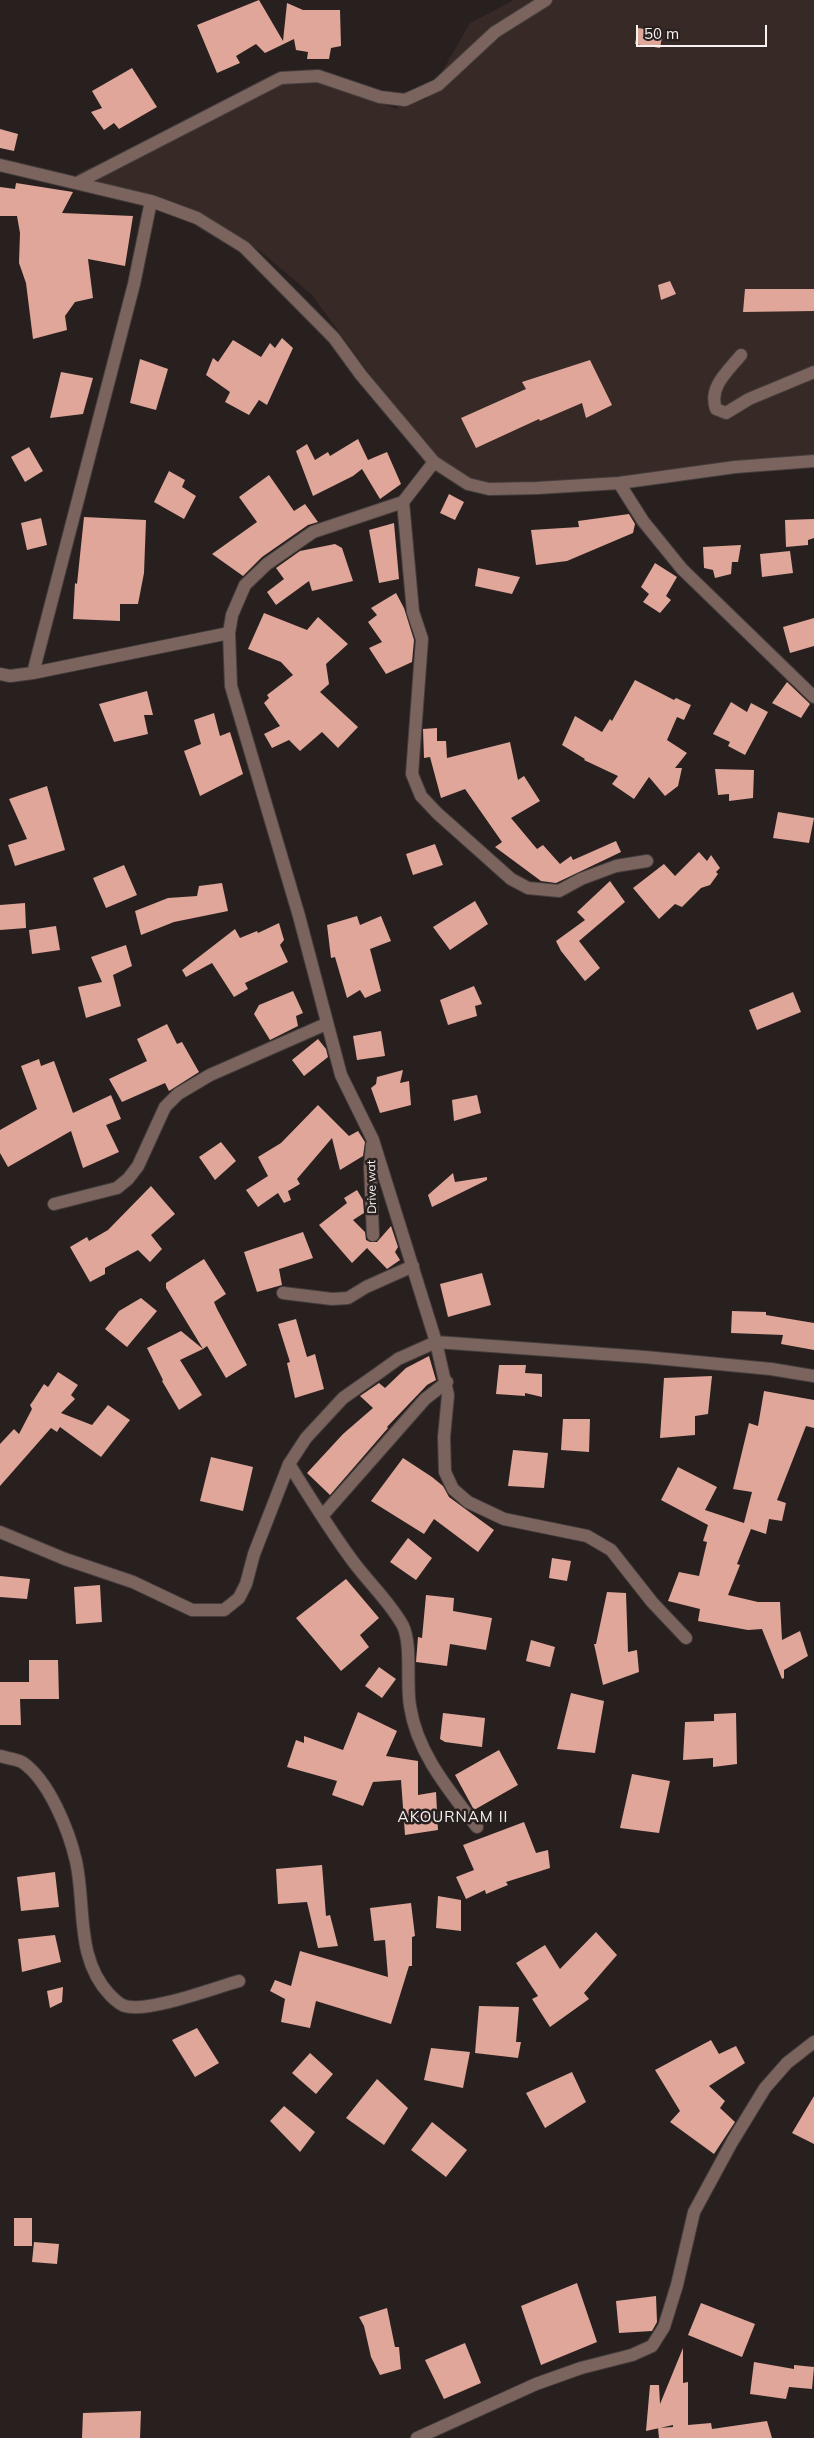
<!DOCTYPE html>
<style>
body{margin:0}
#map{position:relative;width:814px;height:2438px;overflow:hidden;background:#28201f;font-family:Mulish,sans-serif}
canvas{display:block}
.scale{position:absolute;left:636px;top:25px;width:131px;height:22px;box-sizing:border-box;border:2px solid #f8f3f2;border-top:0;padding-left:6px;font-size:15px;line-height:18px;white-space:nowrap;color:#f8f3f2;-webkit-text-stroke:4px #28201f;paint-order:stroke}
</style>
<div id="map">
<canvas width="814" height="2438"></canvas>
<div class="scale">50 m</div>
</div>
<script>
const ctx = document.querySelector('canvas').getContext('2d');
ctx.lineJoin = 'round';
function paint(path, color) { ctx.fillStyle = color; ctx.fill(path, 'evenodd'); }
function strokePath(path, color, width, dash) { ctx.strokeStyle = color; ctx.lineWidth = width; ctx.lineCap = dash ? 'butt' : 'round'; ctx.setLineDash(dash || []); ctx.stroke(path); }
function label(font, color, halo, rows, align = 'center') {
  ctx.font = font + ' Mulish,sans-serif'; ctx.lineWidth = 5; ctx.setLineDash([]); ctx.textBaseline = 'middle'; ctx.strokeStyle = halo; ctx.fillStyle = color; for (const [text, x, y, turn = 0] of rows) {
    ctx.save(); ctx.translate(x, y); ctx.rotate((+turn || 0) * Math.PI / 180); ctx.textAlign = isNaN(turn) ? turn : align; if (halo) ctx.strokeText(text, 0, 0); ctx.fillText(text, 0, 0); ctx.restore();
  }
}
const built = new Path2D(`
 M514,0h300v459l-191,20 -144,4 -53,-32 -114,-156 -52,-44 -55,-35 -129,-42 89,-40 90,-50 73,-3 68,28 9,-9h21l44,-77z`);
const building = new Path2D(`
 M259,0l24,41 4,-38 16,7h37l1,36 -10,2 -2,11h-22l1,-7 -12,-2 -2,-11 -29,14 -9,-9 -20,12 4,7 -23,10 -20,-48z
 M638,28l25,4 -3,16 -25,-4z
 M132,68l25,39 -38,22 -5,-6 -10,7 -13,-18 11,-4 -10,-17z
 M0,129l18,5 -4,17 -14,-3z
 M16,183l57,9 -11,21 71,3 -8,50 -37,-7 5,39 -18,4 -10,14 2,14 -34,9 -7,-56 -7,-20 1,-30 -3,-17h-17v-29l15,2z
 M670,281l6,13 -15,6 -3,-15z
 M745,289h69v22l-71,1z
 M282,338l11,10 -26,57 -8,-5 -10,15 -24,-13 5,-10 -24,-17 7,-17 5,4 15,-22 28,17 9,-14 5,5z
 M140,359l28,10 -12,41 -26,-7z
 M590,360l22,45 -26,13 -4,-15 -42,18 -1,-2 -63,29 -15,-30 65,-29 -4,-7z
 M61,372l32,6 -10,36 -33,4z
 M358,439l10,21 19,-8 14,32 -21,15 -18,-30 -9,7 -40,20 -17,-45 11,-7 8,16 13,-8 2,4z
 M29,447l14,24 -18,11 -14,-25z
 M169,471l16,9 -3,7 14,9 -12,23 -30,-17z
 M269,475l25,36 11,-7 13,18 -10,3 -46,32 -19,19 -31,-22 45,-32 -18,-25z
 M449,494l15,8 -9,18 -15,-7z
 M629,514l6,10 -2,9 -66,28 -31,4 -5,-35 48,-3 -1,-6z
 M84,517l62,3 -2,53 -6,31h-18v17l-47,-2 2,-36 2,1z
 M41,518l6,27 -20,5 -6,-27z
 M814,519v19l-6,2v5l-22,2 -1,-27z
 M394,523l5,56 -20,4 -10,-53z
 M335,544l7,4 11,33 -41,10 -3,-10 -33,24 -9,-13 17,-13 -8,-11 24,-17z
 M741,545l-3,17h-6l-1,12 -16,4 -2,-8 -9,-2 -1,-21z
 M790,551l3,22 -31,4 -2,-23z
 M655,563l22,14 -11,19 5,4 -11,13 -17,-11 6,-8 -8,-7z
 M478,568l42,9 -8,17 -37,-8z
 M396,593l8,15 10,32 -2,22 -26,12 -17,-26 13,-6 -14,-20 9,-7 -6,-7z
 M264,613l43,17 11,-13 30,27 -22,20 3,20 -9,8 38,35 -20,21 -16,-16 -22,19 -11,-11 -17,8 -8,-14 16,-8 -16,-23 5,-5 -2,-3 26,-20 -12,-13 -33,-13z
 M814,618v28l-24,7 -7,-26z
 M635,680l39,20 2,-2 15,7 -7,15 -7,-3 -10,23 20,13 -12,15h7l-4,18 -13,10 -16,-19 -15,22 -22,-15 6,-8 -34,-16 1,-1 -23,-14 13,-29 27,16 8,-13 2,2z
 M787,682l23,22 -9,14 -29,-15z
 M147,691l6,24h-9l4,19 -34,8 -15,-38z
 M731,702l16,10 4,-9 17,9 -23,43 -17,-9 2,-4 -17,-8z
 M214,713l6,23 10,-4 13,42 -43,22 -16,-45 17,-7 -7,-24z
 M437,728v13h9l1,17 63,-16 8,38 6,-4 16,25 -29,17 26,31 6,-4 17,19 11,-8 2,4 43,-19 5,11 -65,31 -15,-2 -46,-34 7,-5 -37,-53 -24,9 -11,-41 -6,1 -1,-29z
 M715,769l39,1 -1,28 -24,3v-7l-11,1z
 M47,786l18,64 -50,16 -7,-21 19,-6 -18,-40z
 M778,812l36,6 -5,25 -36,-5z
 M435,844l8,21 -30,10 -7,-21z
 M699,852l8,9 4,-6 9,13 -4,4 2,2 -8,11 -9,3 -19,19 -7,-3 -16,15 -26,-31 31,-24 11,12z
 M124,865l13,30 -31,13 -13,-30z
 M610,881l15,21 -46,39 21,27 -15,13 -24,-30 -5,-10 29,-21 -8,-8z
 M222,883l6,28 -54,11 -33,13 -6,-24 33,-13 29,-2 2,-10z
 M475,901l13,23 -38,26 -17,-23z
 M25,903l1,25 -26,2v-25z
 M357,916l3,9 21,-9 10,25 -21,8 11,42 -16,7 -5,-8 -13,8 -12,-41 -4,1 -4,-33z
 M279,923l5,17 -4,5 8,17 -43,21 3,6 -14,8 -22,-34 -26,14 -4,-7 53,-41 5,9 17,-7 1,2z
 M56,926l4,24 -28,4 -3,-24z
 M126,945l6,21 -19,9 8,31 -35,12 -8,-31 24,-5 -11,-25z
 M474,986l8,18 -7,2 2,10 -29,9 -8,-25z
 M293,991l10,22 -7,3 2,10 -28,14 -16,-26 5,-9z
 M793,992l8,20 -44,18 -8,-20z
 M167,1024l10,20 5,-2 17,30 -30,19 -4,-8 -43,19 -13,-23 38,-18 -10,-22z
 M381,1031l4,25 -28,4 -4,-24z
 M318,1039l8,10 2,8 -24,19 -12,-16z
 M39,1059l2,7 13,-5 19,52 38,-18 10,24 -15,6 13,27 -36,16 -12,-37 -63,36 -8,-14v-23l37,-21 -16,-43z
 M403,1070l-3,13 9,-2 2,24 -31,8 -9,-25 5,-4 1,-7z
 M477,1095l4,18 -27,8 -2,-21z
 M318,1105l31,31 9,-5 7,11 -2,14 -23,14 -8,-32 -35,41 3,5 -12,7 3,9 -7,3 -6,-10 -20,14 -12,-17 22,-14 -10,-19 23,-14z
 M221,1142l15,19 -21,19 -16,-23z
 M453,1173l2,9 32,-5v3l-55,27 -4,-12z
 M151,1186l24,28 -24,21 11,14 -12,13 -12,-12 -33,18v6l-15,8 -20,-35 17,-10 2,4 19,-11z
 M357,1190l6,10 1,13 -11,7 12,12 1,8 4,2h7l14,-16 7,21 -3,5 5,8 -13,9 -20,-21 -15,15 -33,-38 28,-22 -3,-5z
 M303,1232l10,26 -34,11 3,16 -25,7 -13,-40z
 M204,1259l22,35 -12,8 3,7 30,56 -21,13 -19,-32 -4,3 -37,-61v-5z
 M482,1273l9,32 -43,12 -8,-33z
 M141,1298l16,13 -30,36 -22,-18 14,-18z
 M732,1311l34,1v3l48,8v27l-33,-6 2,-9 -52,-2z
 M296,1319l11,38 8,-3 9,35 -29,9 -8,-35 3,-1 -12,-38z
 M181,1331l22,18 -23,11 22,35 -23,15 -17,-29 1,-1 -16,-32z
 M429,1356l7,24 -9,5 -40,42 1,1 -58,67 -23,-22 36,-39 30,-26 -13,-12 19,-13 6,5 21,-20z
 M499,1365h27l-1,8 17,1v23l-17,-4v3l-29,-2z
 M58,1372l20,13 -7,10 4,4 -14,14 31,12 16,-20 22,15 -29,37 -41,-30 -3,5 -6,-4 -51,58v-42l14,-15 5,5 13,-25 -2,-4 3,-4 11,-17 4,3z
 M712,1376l-4,38 -13,2v19l-35,3 4,-60z
 M764,1391l50,9v28l-8,-2 -29,74 9,3 -4,18 -13,-2 -3,15 -15,-5 -14,35 3,1 -12,30 30,7h22l2,38 18,-9 8,25 -24,14v8l-2,1 -20,-50 -14,1 -50,-9 2,-12 -32,-8 11,-29 20,4 8,-34 -4,-1 5,-16 -47,-25 17,-33 39,20 -12,23 39,13 8,-31 -19,-3 16,-66 9,3z
 M563,1419h27l-1,33 -28,-2z
 M513,1450l35,3 -4,35 -36,-2z
 M211,1457l42,10 -10,44 -43,-10z
 M403,1458l29,19 11,9 6,11 45,33 -16,22 -44,-33 -10,15 -53,-33z
 M408,1538l24,20 -16,22 -26,-18z
 M552,1558l19,3 -4,20 -18,-3z
 M0,1576l30,3 -3,20 -27,-2z
 M346,1579l33,39 -19,17 9,12 -28,24 -45,-53z
 M100,1585l2,37 -26,2 -2,-37z
 M607,1592l19,1 2,59 9,-2 2,22 -36,13 -9,-41h2z
 M426,1595l28,3 -1,13 39,7 -6,32 -36,-6 -3,22 -31,-4 2,-25 4,1z
 M531,1640l24,7 -5,20 -24,-6z
 M29,1660h29l1,39h-39l1,26h-21v-43h29z
 M379,1667l17,12 -14,19 -17,-12z
 M571,1693l33,8 -9,52 -38,-4z
 M358,1712l39,19 -11,25 32,5v34l18,-3 2,38 -33,5 -4,-55 -28,2 -10,24 -31,-11 5,-14 -50,-14 9,-27 8,3v-7l39,14z
 M443,1713l42,5 -3,29 -37,-5 -5,-3z
 M736,1713l1,51 -24,3v-9l-30,2 2,-38 29,-1v-7z
 M499,1750l19,35 -44,25 -19,-35z
 M632,1774l38,7 -11,52 -39,-5z
 M524,1822l12,31 12,-3 2,18 -44,14 2,3 -22,9 -1,-4 -19,9 -10,-22 18,-7 -11,-25z
 M322,1865l4,51 4,-1 8,31 -20,2 -11,-46 -29,2 -2,-35z
 M55,1872l4,35 -38,4 -4,-34z
 M438,1896l23,4v31l-25,-3z
 M411,1903l4,33 -3,1v29h-3l-18,58 -75,-23 -6,27 -29,-6 4,-23 -15,-8 5,-11 16,6 9,-35 88,26 -3,-37 -11,1 -4,-33z
 M596,1932l21,23 -33,38 5,6 -39,28 -18,-28 6,-3 -22,-33 29,-18 15,24z
 M55,1935l6,27 -39,10 -4,-33z
 M63,1987l-1,15 -12,6 -3,-17z
 M479,2006l40,1 -3,35h5l-3,16 -43,-5z
 M197,2028l22,35 -24,14 -23,-37z
 M711,2040l8,14 17,-8 9,17 -36,23 16,15 -5,7 15,14 -21,32 -44,-32 10,-11 -25,-41z
 M431,2048l39,4 -7,36 -39,-8z
 M310,2053l23,21 -17,20 -24,-21z
 M572,2072l14,30 -41,26 -19,-35z
 M377,2079l31,29 -24,37 -38,-27z
 M814,2096v48l-22,-11z
 M284,2106l31,26 -15,20 -30,-31z
 M432,2122l35,28 -21,27 -35,-27z
 M14,2218h18v28h-18z
 M34,2242l25,2 -2,20 -25,-2z
 M577,2283l20,59 -56,23 -20,-59z
 M656,2296l1,26 -5,9 -33,2 -3,-32z
 M701,2303l54,21 -13,33 -54,-22z
 M387,2308l8,39h4l2,22 -21,6 -9,-18 -7,-31 -5,-9z
 M465,2343l16,40 -37,16 -19,-39z
 M683,2348v35l5,-1v43l23,-2 1,6 55,-8 5,17h-113l-1,-10 15,-1v-2l-27,6 4,-46h9l1,19z
 M754,2362l40,7v-4l20,2 -2,22 -23,-2 -3,12 -36,-5z
 M141,2411l-1,27h-58l1,-25z`);
const minor = new Path2D(`
 M0,165l151,36 46,17 47,29 90,91 27,37 73,87 34,22 21,5 48,-1 82,-5 116,-16 79,-6
 M77,183l204,-105 37,-2 62,21 25,3 33,-15 57,-53 51,-32
 M741,355c-13,16 -33,32 -25,54l10,4 23,-14 65,-27
 M434,462l-31,40 -90,30 -46,32 -22,21 -13,30 -3,18 2,53 68,230 42,159 32,65 63,202 12,53 -4,42 1,35 8,17 15,13 36,17 83,17 24,14 41,52 34,36
 M619,483l24,38 39,48 132,128
 M403,502l10,110 9,27 -10,135 9,22 16,17 74,66 17,9 31,3 22,-12 35,-13 31,-5
 M33,673l101,-389 17,-83
 M0,674l10,2 23,-3 196,-40
 M372,1145l-2,22 3,68
 M54,1204l63,-16 11,-9 10,-13 27,-59 13,-13 32,-19 116,-51
 M283,1293l49,6 16,-1 18,-11 47,-21
 M289,1464c20,32 40,65 63,96 15,21 39,43 51,66 9,19 3,57 7,80 7,47 39,84 67,121
 M322,1516l103,-117 22,-17
 M0,1532l65,27 68,23 59,28h32l15,-12 7,-14 8,-30 35,-90 17,-26 37,-40 37,-26 18,-13 38,-17 209,15 126,12 43,7
 M0,1756c6,2 16,3 22,6 27,18 47,69 54,99 10,46 -1,97 34,134 4,4 10,10 15,11 23,7 89,-18 114,-25
 M417,2438l119,-54 45,-16 51,-13 20,-9 12,-19 13,-42 17,-73 38,-70 33,-54 22,-25 27,-21`);
const streetNames = [
 ["Drive wat",372,1187,-91]
];
const quarterNames = [
 ["AKOURNAM II",453,1817]
];
paint(built, '#372926');
paint(building, '#dfa699');
strokePath(minor, '#453e3d', 14);
strokePath(minor, '#7b645e', 12);
label('12px', '#f8f3f2', '#28201f', streetNames);
ctx.letterSpacing = '1px';
label('15px', '#f8f3f2', '#28201f', quarterNames);
ctx.letterSpacing = '0px';
</script>
